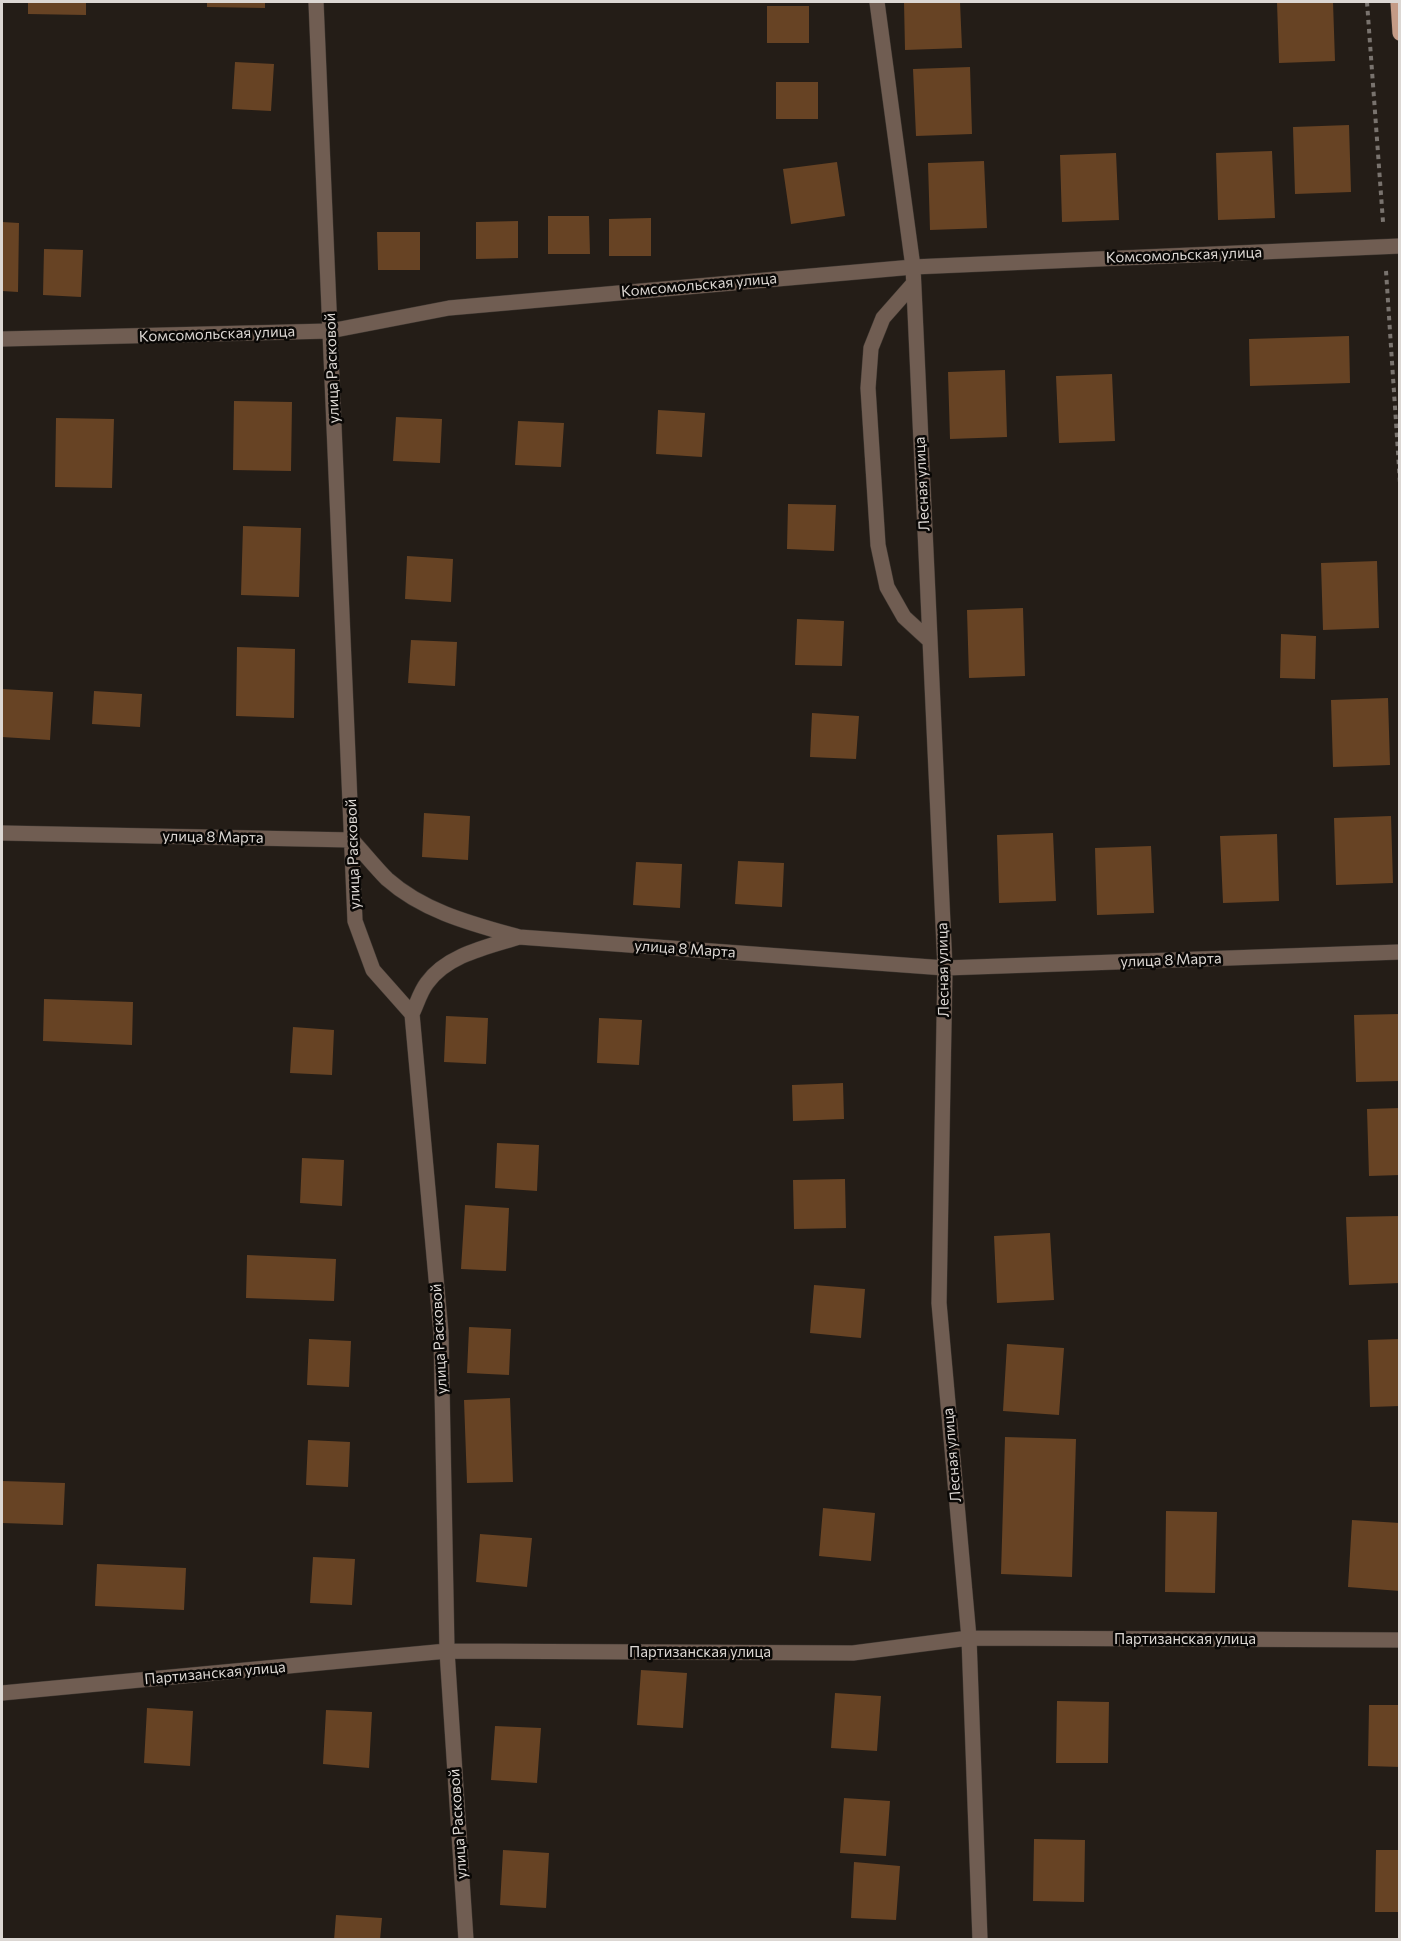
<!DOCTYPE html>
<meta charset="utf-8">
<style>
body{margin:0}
#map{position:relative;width:1401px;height:1941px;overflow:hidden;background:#241d17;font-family:Commissioner,sans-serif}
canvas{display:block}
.frame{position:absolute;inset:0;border:3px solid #dcd7d3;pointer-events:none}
</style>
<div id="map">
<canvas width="1401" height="1941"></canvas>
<div class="frame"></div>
</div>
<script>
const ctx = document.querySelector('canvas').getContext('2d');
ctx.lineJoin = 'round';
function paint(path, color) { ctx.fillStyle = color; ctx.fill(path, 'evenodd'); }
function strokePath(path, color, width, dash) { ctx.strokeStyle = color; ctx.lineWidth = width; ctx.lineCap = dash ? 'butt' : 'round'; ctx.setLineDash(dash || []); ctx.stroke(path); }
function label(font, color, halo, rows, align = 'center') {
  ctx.font = font + ' Commissioner,sans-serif'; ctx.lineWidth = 5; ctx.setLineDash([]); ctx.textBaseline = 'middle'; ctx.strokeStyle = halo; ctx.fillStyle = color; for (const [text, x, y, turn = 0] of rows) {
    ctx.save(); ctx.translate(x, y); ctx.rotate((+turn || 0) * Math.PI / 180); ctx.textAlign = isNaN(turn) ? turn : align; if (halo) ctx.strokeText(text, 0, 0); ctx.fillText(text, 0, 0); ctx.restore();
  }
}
const building = new Path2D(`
 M28,2h58v13l-58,-1z
 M207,2h58v6l-58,-1z
 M904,2h56l2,46 -57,2z
 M1277,2h56l2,59 -56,2z
 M767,6h42v37h-42z
 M235,62l39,2 -3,47 -39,-2z
 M970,67l2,67 -56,2 -3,-67z
 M776,82h42v37h-42z
 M1349,125l2,67 -56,2 -2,-67z
 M1272,151l3,67 -57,2 -2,-67z
 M1116,153l3,67 -57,2 -2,-67z
 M984,161l3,67 -57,2 -2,-67z
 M837,162l8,54 -54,8 -8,-55z
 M548,216h41l1,38h-42z
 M651,218v38h-42v-37z
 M518,221v37l-42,1v-37z
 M2,222l17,1 -1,69 -16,-1z
 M377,232h43v38h-42z
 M44,249l39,1 -2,47 -38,-2z
 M1349,336l1,47 -100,3 -1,-47z
 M1005,370l2,67 -57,2 -2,-67z
 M1112,374l3,67 -56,2 -3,-67z
 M234,401l58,1 -1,69 -58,-1z
 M658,410l47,3 -3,44 -46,-3z
 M396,417l46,2 -2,44 -47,-2z
 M56,418l58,1 -2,69 -57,-1z
 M518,421l46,2 -3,44 -46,-2z
 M788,504l48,1 -2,46 -47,-2z
 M243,526l58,2 -2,69 -58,-2z
 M407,556l46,3 -2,43 -46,-3z
 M1377,561l2,67 -56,2 -2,-67z
 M1023,608l2,68 -56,2 -2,-68z
 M797,619l47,2 -2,45 -47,-1z
 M1281,634l35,2 -1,43 -35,-1z
 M411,640l46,2 -2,44 -47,-3z
 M237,647l58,2 -1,69 -58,-2z
 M2,689l51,3 -3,48 -48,-3z
 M94,691l48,3 -2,33 -48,-3z
 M1388,698l2,67 -57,2 -2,-67z
 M812,713l47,3 -3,43 -46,-2z
 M424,813l46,3 -2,44 -46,-3z
 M1391,816l2,67 -57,2 -2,-67z
 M1053,833l3,68 -57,2 -2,-68z
 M1277,834l2,67 -56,2 -3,-67z
 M1151,846l3,67 -57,2 -2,-67z
 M738,861l46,2 -2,44 -47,-3z
 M636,862l46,2 -2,44 -47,-3z
 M44,999l89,3 -1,43 -89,-4z
 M1400,1014v67l-44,1 -2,-67z
 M446,1016l42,2 -2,46 -42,-2z
 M599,1018l43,2 -3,45 -42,-2z
 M293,1027l41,3 -2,45 -42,-2z
 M843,1083l1,36 -51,2 -1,-36z
 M1400,1108v67l-31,1 -2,-67z
 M497,1143l42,2 -2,46 -42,-3z
 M302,1158l42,2 -2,46 -42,-3z
 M845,1179l1,49 -52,1 -1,-49z
 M465,1205l44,3 -3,63 -45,-2z
 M1400,1216v67l-51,2 -3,-68z
 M1050,1233l4,67 -57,3 -3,-67z
 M247,1255l89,4 -2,42 -88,-3z
 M814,1285l51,4 -4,49 -51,-5z
 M469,1327l42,2 -2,46 -42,-2z
 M309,1339l42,2 -2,46 -42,-2z
 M1400,1339v67l-30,1 -2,-67z
 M1007,1344l57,4 -5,67 -56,-4z
 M510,1398l3,84 -46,1 -3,-83z
 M1005,1437l71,2 -4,138 -71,-3z
 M308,1440l42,2 -2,45 -42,-2z
 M2,1481l63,2 -2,42 -61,-2z
 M823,1508l52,5 -4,48 -52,-5z
 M1166,1511l51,1 -2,81 -50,-1z
 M1352,1520l48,3v68l-52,-4z
 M480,1534l52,4 -5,49 -51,-5z
 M313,1557l42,2 -3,46 -42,-2z
 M97,1564l89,4 -2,42 -89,-4z
 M641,1670l46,3 -4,55 -46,-3z
 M835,1693l46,3 -4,55 -46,-3z
 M1057,1701l52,1 -1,61h-52z
 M1369,1705h31v62l-32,-1z
 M147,1708l46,3 -3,55 -46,-3z
 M326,1710l46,2 -3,56 -46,-4z
 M495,1726l46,2 -4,55 -46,-3z
 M844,1798l46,3 -4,55 -46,-3z
 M1034,1839l51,1 -1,62 -51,-1z
 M503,1850l46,3 -3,55 -46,-3z
 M1376,1850h24v62h-25z
 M854,1862l46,4 -4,54 -45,-2z
 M336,1915l46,3 -2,22h-46z`);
const path = new Path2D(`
 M1367,2l16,220
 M1386,271l14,212`);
const minor = new Path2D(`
 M316,2l39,919 18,49 39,44 29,319 6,318 19,289
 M877,2l36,265 32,701 -6,335 30,335 11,302
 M913,284l-30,34 -12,30 -3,40 10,157 9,42 17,30 25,23
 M2,339l328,-8 119,-23 464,-41 487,-21
 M2,833l350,7c12,13 23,27 35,39 37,33 86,45 132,58l426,31 455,-16
 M412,1014c5,-10 8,-22 15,-31 20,-28 60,-36 92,-46
 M2,1693l445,-42 406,2 116,-15 431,2`);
const major = new Path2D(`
 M1398,2l2,31`);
const streetNames = [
 ["Комсомольская улица",1184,255,-2],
 ["Комсомольская улица",699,285,-5],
 ["Комсомольская улица",217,334,-2],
 ["улица Расковой",332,368,-92],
 ["Лесная улица",922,484,-93],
 ["улица 8 Марта",213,837,1],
 ["улица Расковой",353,854,-92],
 ["улица 8 Марта",685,949,4],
 ["улица 8 Марта",1171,960,-2],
 ["Лесная улица",943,970,-91],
 ["улица Расковой",439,1339,-93],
 ["Лесная улица",952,1455,-95],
 ["Партизанская улица",1185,1639],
 ["Партизанская улица",700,1652],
 ["Партизанская улица",215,1673,-5],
 ["улица Расковой",458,1824,-94]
];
paint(building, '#674324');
strokePath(minor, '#3e3731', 16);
strokePath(major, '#3e3731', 16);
strokePath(path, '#79736e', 4, [4.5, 4.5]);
strokePath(minor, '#705d52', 15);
strokePath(major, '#c49b86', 15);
label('15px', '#dcd7d3', '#0a0806', streetNames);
</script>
